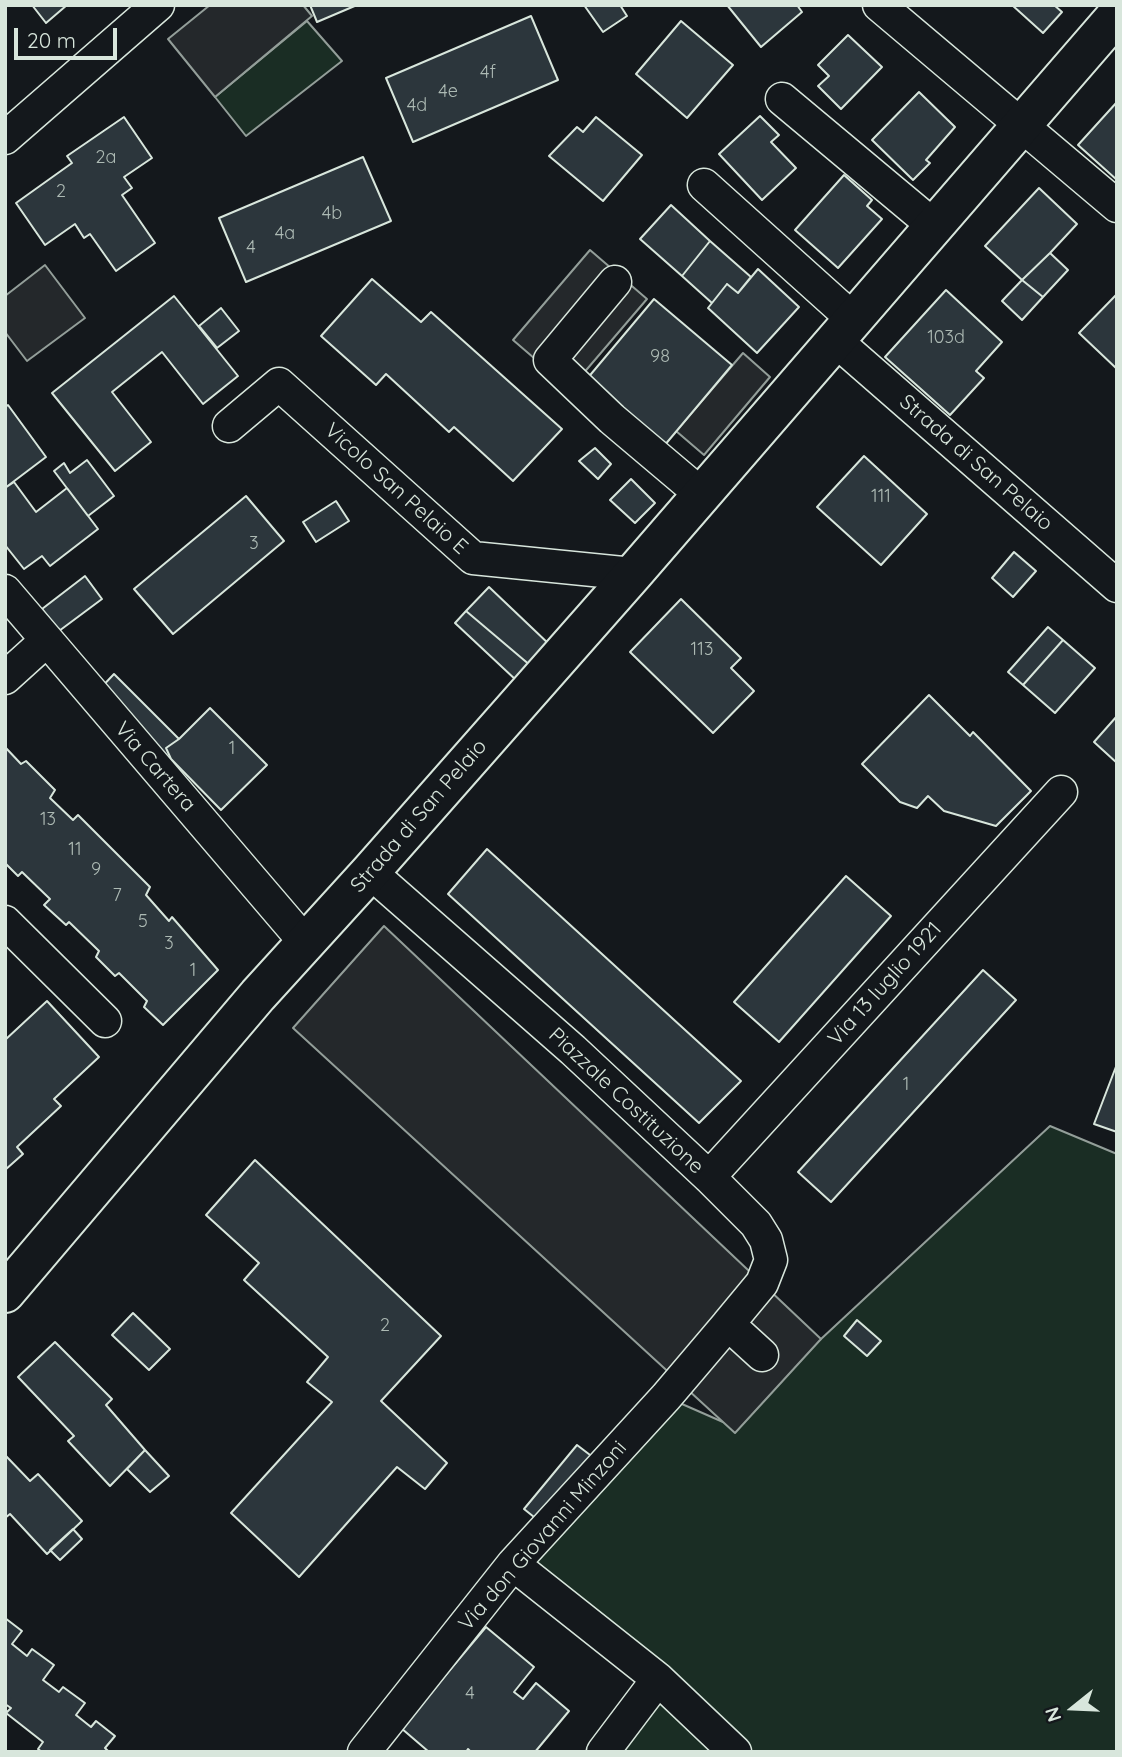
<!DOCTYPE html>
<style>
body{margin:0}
#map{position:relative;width:1122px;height:1757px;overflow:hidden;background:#14181c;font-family:Quicksand,sans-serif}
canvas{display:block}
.frame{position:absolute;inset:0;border:7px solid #d8e6dc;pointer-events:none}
.north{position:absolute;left:1038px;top:1673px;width:70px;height:70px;-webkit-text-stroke:5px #14181c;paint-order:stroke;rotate:252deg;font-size:19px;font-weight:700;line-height:28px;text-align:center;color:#d8e6dc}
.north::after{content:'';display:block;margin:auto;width:24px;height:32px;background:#d8e6dc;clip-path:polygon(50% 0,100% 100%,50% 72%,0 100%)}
.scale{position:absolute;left:14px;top:28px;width:103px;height:32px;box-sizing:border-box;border:4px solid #d8e6dc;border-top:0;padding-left:9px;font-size:21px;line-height:24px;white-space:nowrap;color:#d8e6dc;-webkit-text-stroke:5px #14181c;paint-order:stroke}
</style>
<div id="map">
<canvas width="1122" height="1757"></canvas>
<div class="frame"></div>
<div class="north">N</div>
<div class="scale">20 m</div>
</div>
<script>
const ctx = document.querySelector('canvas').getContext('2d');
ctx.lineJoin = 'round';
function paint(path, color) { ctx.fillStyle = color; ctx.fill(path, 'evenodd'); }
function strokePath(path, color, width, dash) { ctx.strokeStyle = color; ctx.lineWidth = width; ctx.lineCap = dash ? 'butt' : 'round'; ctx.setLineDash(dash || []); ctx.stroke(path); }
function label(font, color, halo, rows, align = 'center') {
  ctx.font = font + ' Quicksand,sans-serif'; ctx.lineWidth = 5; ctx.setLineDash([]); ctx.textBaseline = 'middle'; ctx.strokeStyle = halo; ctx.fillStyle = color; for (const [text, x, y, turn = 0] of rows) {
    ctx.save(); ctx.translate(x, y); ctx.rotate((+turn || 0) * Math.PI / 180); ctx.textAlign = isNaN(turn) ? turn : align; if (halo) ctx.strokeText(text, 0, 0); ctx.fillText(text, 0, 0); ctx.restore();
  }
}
const green = new Path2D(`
 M307,21l35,40 -96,75 -31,-39z
 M1050,1126l67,28v598h-514l51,-69 -141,-119 153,-167 57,25 98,-83z`);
const parking = new Path2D(`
 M210,5h93l9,11 -97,81 -47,-58z
 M590,250l57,49 -77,90 -57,-49z
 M45,265l40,53 -58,43 -22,-29v-36z
 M743,353l27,24 -66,78 -28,-24z
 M384,926l437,413 -86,94 -442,-405z`);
const building = new Path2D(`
 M32,5h35l-21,18z
 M310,5h47l-40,17z
 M584,5h36l7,11 -24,16z
 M727,5h70l5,7 -41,35z
 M1012,5h42l8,7 -19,21z
 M531,16l27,64 -145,62 -27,-64z
 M681,21l52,44 -46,53 -51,-44z
 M848,35l34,32 -41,42 -23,-23 11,-10 -11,-11z
 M919,92l36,35 -29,33 4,3 -17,17 -41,-40z
 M1117,102v78l-39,-35z
 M760,116l19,19 -8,7 25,26 -34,32 -43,-46z
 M124,117l28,41 -28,19 8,11 -10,7 33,48 -39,28 -26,-37 -6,4 -9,-14 -30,21 -29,-42 56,-40 -5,-7z
 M596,117l46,38 -39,46 -54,-45 28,-29 6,5z
 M363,157l28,64 -145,61 -27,-64z
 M844,175l28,25 -5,6 15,13 -44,49 -43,-38z
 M1039,188l38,36 -27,29 -28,27 -37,-34z
 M671,205l39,36 -28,35 -42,-37z
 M710,241l41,36 -13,16 -11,-9 -15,19 -30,-27z
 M1050,253l18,17 -25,27 -21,-17z
 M758,269l41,38 -42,46 -49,-45 19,-24 11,9z
 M372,279l49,43 10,-10 131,117 -49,52 -59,-54 -5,5 -63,-58 -10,11 -55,-49z
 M1022,280l21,17 -21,23 -20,-19z
 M946,290l56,52 -26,29 8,7 -34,37 -65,-58z
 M1117,294v75l-38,-36z
 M174,296l64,80 -35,28 -41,-52 -50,40 39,50 -36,29 -63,-78z
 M654,299l78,66 -68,81 -78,-66z
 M221,308l18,23 -22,17 -18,-22z
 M8,405l38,52 -41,31v-81z
 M595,448l16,16 -13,15 -19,-18z
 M864,456l63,58 -46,51 -64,-58z
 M87,460l27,36 -26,20 -34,-45 10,-8 6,10z
 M631,479l24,24 -20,20 -25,-23z
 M14,482l22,30 31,-24 31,41 -48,37 -8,-10 -18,13 -19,-24v-57z
 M246,496l38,45 -111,93 -39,-45z
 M336,501l13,20 -33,21 -13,-20z
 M1014,552l22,19 -23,26 -21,-19z
 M85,576l17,23 -43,32 -17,-22z
 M489,587l62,59 -20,20 -65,-55z
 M681,599l60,59 -10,10 23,23 -41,42 -83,-81z
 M466,611l65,55 -14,15 -62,-58z
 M1048,627l15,13 -40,45 -15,-13z
 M1063,640l32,28 -40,45 -32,-28z
 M114,674l65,65 -13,9 5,11 -11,10 -65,-75z
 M929,695l41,41 3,-4 58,59 -35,35 -52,-15 -16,-15 -11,12 -17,-6 -38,-38z
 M210,708l57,57 -46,45 -50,-51 -5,-11 13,-9z
 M1117,716v47l-23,-21z
 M5,747l16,17 5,-3 29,29 -5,8 23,22 5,-5 72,72 -4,8 23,26 3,-4 46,53 -55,55 -19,-18 3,-6 -28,-28 -4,3 -19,-19 3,-6 -30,-29 -3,3 -22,-20 6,-6 -28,-27 -4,4 -13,-13z
 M487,849l254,232 -42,42 -251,-229z
 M846,876l45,40 -112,126 -45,-40z
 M983,970l33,30 -185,202 -33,-30z
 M47,1001l52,56 -45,42 7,7 -44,41 6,7 -18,16v-130z
 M1117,1064v68l-23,-8z
 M255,1160l186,176 -60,65 66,62 -22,26 -28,-22 -98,110 -68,-64 101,-111 -25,-20 21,-25 -84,-77 15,-17 -53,-48z
 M133,1313l37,36 -21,21 -37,-35z
 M857,1320l24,21 -14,15 -23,-20z
 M55,1342l57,57 -6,6 39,45 -35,36 -42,-45 6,-5 -56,-59z
 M577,1445l17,13 -55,63 -15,-12z
 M145,1450l24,26 -19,16 -23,-23z
 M5,1455l25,26 8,-7 44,47 -35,33 -37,-40 -5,4z
 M73,1529l9,10 -22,21 -10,-10z
 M5,1618l17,13 -10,13 15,12 5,-7 22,16 -11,15 16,12 4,-5 22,16 -9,12 15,12 5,-6 19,15 -10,12 4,4h-67l-4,-3 5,-7 -37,-29 5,-5 -6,-4z
 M486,1627l48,40 -20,25 9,7 13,-16 33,28 -34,41h-64l-3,-3 -2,3h-37l-28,-24z`);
const street = new Path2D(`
 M879,5l238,201
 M782,99l152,127
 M5,138l153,-133
 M704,185l149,134
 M615,282l-65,78 62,59 90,76
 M835,340l282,246
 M229,426l50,-42 194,174 160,16
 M5,591l300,351
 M5,678l42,-38
 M370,872l203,178 136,127 47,47 10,16 5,20 -9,23 -34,41 34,31
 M5,922l100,99
 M709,1177l352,-385
 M513,1564l145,115 77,73
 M364,1752l149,-188 153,-167 62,-73
 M603,1752l55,-73`);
const secondary = new Path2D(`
 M5,1293l253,-298 112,-123 263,-298 484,-559`);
const numberNames = [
 ["4f",488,73],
 ["4e",448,92],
 ["4d",417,106],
 ["2a",106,158],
 ["2",61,192],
 ["4b",332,214],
 ["4a",285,234],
 ["4",251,248],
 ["103d",946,338],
 ["98",660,357],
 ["111",881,497],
 ["3",254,544],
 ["113",702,650],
 ["1",232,749],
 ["13",48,820],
 ["11",75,850],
 ["9",96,870],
 ["7",117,896],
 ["5",143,922],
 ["3",169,944],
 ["1",193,971],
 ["1",906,1085],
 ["2",385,1326],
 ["4",470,1694]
];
const streetNames = [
 ["Strada di San Pelaio",976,463,41],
 ["Vicolo San Pelaio E",396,489,42],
 ["Via Cartera",155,767,49],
 ["Strada di San Pelaio",419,816,-49],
 ["Via 13 luglio 1921",885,984,-48],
 ["Piazzale Costituzione",626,1101,43],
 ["Via don Giovanni Minzoni",543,1536,-49]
];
paint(green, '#1a2d24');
strokePath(green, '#939e99', 2);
paint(parking, '#24282b');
strokePath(parking, '#939e99', 2);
paint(building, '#2c363c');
strokePath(building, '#d8e6dc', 2);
strokePath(street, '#d8e6dc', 35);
strokePath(secondary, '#d8e6dc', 42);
strokePath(street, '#14181c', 32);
strokePath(secondary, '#14181c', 38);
label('18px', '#adbab4', null, numberNames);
label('21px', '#d8e6dc', '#14181c', streetNames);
</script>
